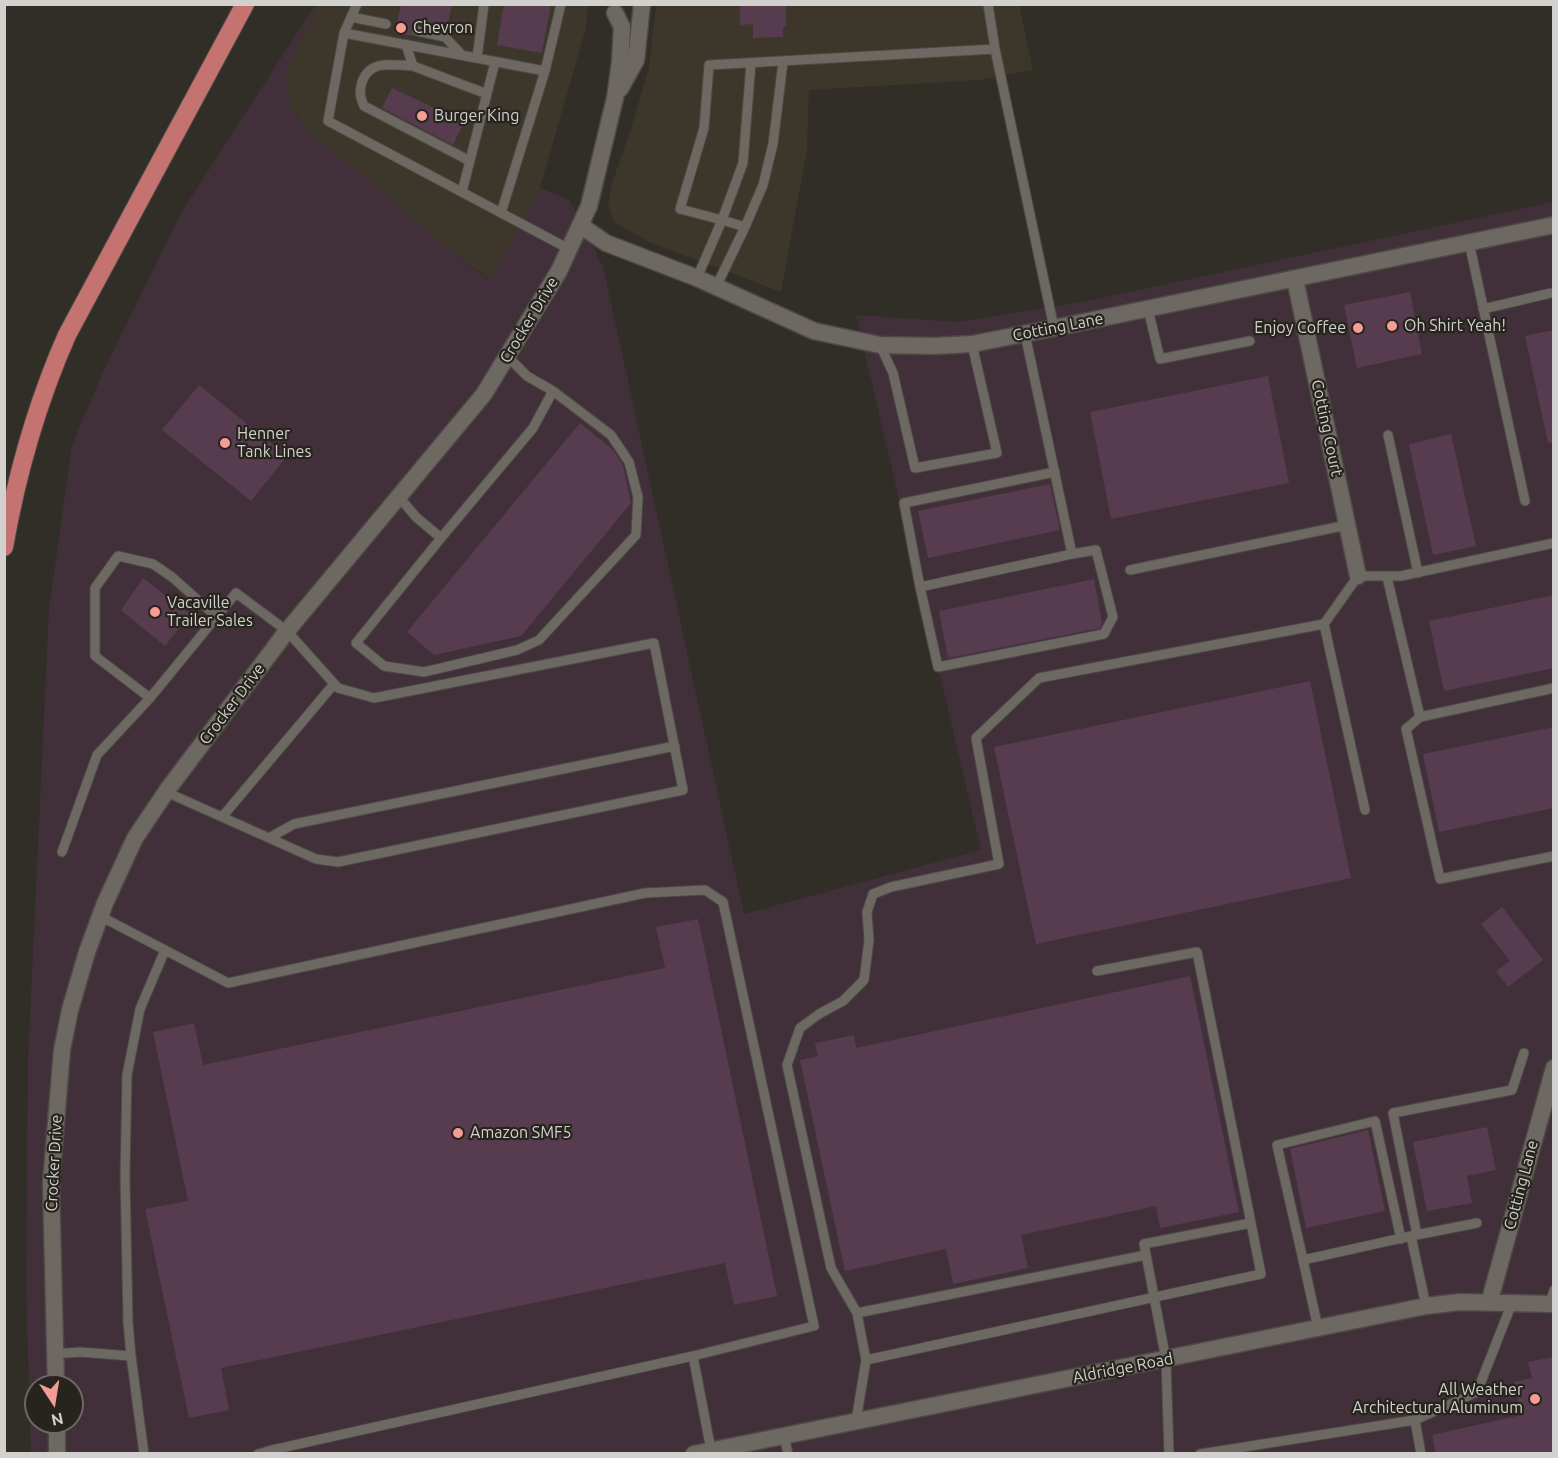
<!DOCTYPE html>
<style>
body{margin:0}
#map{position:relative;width:1558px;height:1458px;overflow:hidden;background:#312e28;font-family:Ubuntu,sans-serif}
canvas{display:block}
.frame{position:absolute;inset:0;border:6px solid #d3d1cd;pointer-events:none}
.north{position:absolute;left:24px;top:1374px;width:60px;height:60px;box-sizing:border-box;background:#27241e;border:2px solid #6c6964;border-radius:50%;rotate:168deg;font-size:16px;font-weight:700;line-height:24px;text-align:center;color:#d3d1cd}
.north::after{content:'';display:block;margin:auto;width:21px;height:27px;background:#f59c95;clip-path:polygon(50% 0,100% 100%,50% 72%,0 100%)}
</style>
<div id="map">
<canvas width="1558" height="1458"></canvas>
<div class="frame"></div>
<div class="north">N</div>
</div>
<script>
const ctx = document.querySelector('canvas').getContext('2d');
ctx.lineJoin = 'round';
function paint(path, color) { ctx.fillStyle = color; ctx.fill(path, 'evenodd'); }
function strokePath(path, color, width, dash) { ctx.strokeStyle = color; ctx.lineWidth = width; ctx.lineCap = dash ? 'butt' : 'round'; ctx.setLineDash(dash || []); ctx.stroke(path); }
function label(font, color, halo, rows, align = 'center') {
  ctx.font = font + ' Ubuntu,sans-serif'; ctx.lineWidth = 4.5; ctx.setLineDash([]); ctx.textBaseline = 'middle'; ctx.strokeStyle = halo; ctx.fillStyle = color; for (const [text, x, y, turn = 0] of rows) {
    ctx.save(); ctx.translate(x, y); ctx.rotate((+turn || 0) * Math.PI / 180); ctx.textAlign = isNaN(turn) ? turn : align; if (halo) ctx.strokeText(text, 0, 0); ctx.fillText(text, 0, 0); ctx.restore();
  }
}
const built = new Path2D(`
 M317,5h271l-2,23 -46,160 -48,93 -50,-36 -70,-64 -58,-43 -31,-41 3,-24z
 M656,5h363l14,65 -54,10 -170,10 -2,60 -26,142 -132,-50 -35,-20 -6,-17 3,-19 20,-57 18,-61z`);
const industrial = new Path2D(`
 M315,5h2l-31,69 4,33 24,31 58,43 70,64 49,36 49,-93 29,12 34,66 141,648 237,-64 -125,-535 102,7 124,-20 471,-100v1251l-1522,1 -5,-169 2,-225 21,-451 23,-164 31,-73 78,-159zM36,1386h36v36h-36z`);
const building = new Path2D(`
 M401,4h51l-5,26 -31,-6 -5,5 2,7 -18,-3z
 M504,4h47l-9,49 -45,-8z
 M740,4h46v22l-3,1v10l-30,1v-14l-13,1z
 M392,88l72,34 -11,23 -71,-37z
 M1410,292l12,62 -65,14 -13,-63z
 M1554,330v113h-6l-23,-107z
 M1268,376l21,107 -178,36 -21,-107z
 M199,385l88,71 -36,45 -89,-71z
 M580,423l33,27 10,15 8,38 -110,133 -87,19 -27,-23z
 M1451,434l25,112 -43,9 -24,-111z
 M1050,484l10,46 -132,28 -10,-47z
 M143,578l47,36 -25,32 -44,-36z
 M1094,579l8,44 -2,5 -152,30 -9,-47z
 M1554,595v73l-110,23 -15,-70z
 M1310,681l41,197 -315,66 -42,-197z
 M1554,727v81l-115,24 -16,-78z
 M1502,907l41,53 -35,27 -12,-16 14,-10 -29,-37z
 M698,919l79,377 -43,9 -9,-42 -504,105 8,42 -40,8 -44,-209 43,-8 -35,-169 41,-9 9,42 462,-97 -9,-41z
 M1190,976l49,236 -79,16 -4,-22 -135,29 7,33 -75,16 -7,-35 -101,22 -45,-211 18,-4 -3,-13 39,-8 2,13z
 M1487,1127l9,43 -29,6 5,27 -45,8 -14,-69z
 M1368,1130l17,81 -79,17 -16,-79z
 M1554,1357v97h-118l-4,-19 89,-20 -7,-33 18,-4 -4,-16z`);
const service = new Path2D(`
 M357,4l-13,29 -16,88 241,128
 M988,4l7,45
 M351,17l35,7
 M417,31l28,6 17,18
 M344,33l201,38 -44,142
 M406,45l7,21 74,28
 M477,58l7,-54
 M413,66c-20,-1 -43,-7 -51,16 -3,10 -2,15 2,24l106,55
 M545,71l16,-67
 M462,192l33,-130
 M745,227l18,-42 10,-41 10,-82
 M1469,242l56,259
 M697,278l25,-58 -42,-11 24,-81 5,-63 286,-16 59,279
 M716,287l29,-60 -23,-7 21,-57 8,-100
 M1148,309l12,50 90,-18
 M1483,309l68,-16
 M1025,334l47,220 -152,33 18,80 166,-33 9,-17 -17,-67 -24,4
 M880,345l13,28 22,95 82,-15 -25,-109
 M507,356l20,20 26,15 58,44 18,27 9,35 -2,38 -97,105 -22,10 -93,22 -40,-6 -28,-23 85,-105 92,-110 20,-37
 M1388,435l30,138
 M400,498l16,19 25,21
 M1130,570l217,-45
 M1387,577l33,140 -14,12 34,150 114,-23
 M920,587l-16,-84 151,-31
 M1420,717l134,-29
 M166,792l150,67 22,3 345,-72 -29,-147 -280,55 -36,-10 -51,-57 -51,-38 -86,105 -55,-42v-68l23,-32 35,8 19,13 45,40
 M1365,810l-41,-186 34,-48h43l153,-33
 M222,817l112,-133
 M269,838l25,-14 381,-78
 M62,852l35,-97 53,-57
 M100,916l128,67 417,-90 60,-3 18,12 91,424 -121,30 18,94
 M1097,971l100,-19 54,271 -107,21 22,116 3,94
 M1417,1235l-24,-122 119,-23 12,-37
 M1303,1260l-26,-115 98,-24 26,118
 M1550,1303l4,-13
 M1426,1306l-15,-70 66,-13
 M857,1313l-26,-45 -44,-203 13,-37 19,-14 24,-13 21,-21 5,-40 -2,-28 6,-18 18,-7 108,-23 -23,-126 63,-60 285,-54
 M1318,1328l-15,-68 108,-24
 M55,1354l25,-2 51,4
 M866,1360l-9,-47 289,-58
 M1415,1420l6,34
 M856,1421l10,-61 395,-86 -10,-51
 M784,1435l4,19
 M272,1450l421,-94
 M144,1454l-13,-98 -3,-34 -3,-146 2,-101 13,-66 25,-59
 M258,1454l14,-4 1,4
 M1200,1454l215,-34 62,-28 35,-89`);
const minor = new Path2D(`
 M620,89l16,-29 6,-56
 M580,225l26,18 91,35 117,53 66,14 54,1 38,-2 82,-16 500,-103
 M1295,279l63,297
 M1489,1303l65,-235
 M56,1386l-5,-203 11,-133 8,-40 17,-58 18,-49 30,-65 33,-49 119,-158 197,-237 75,-123 30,-65 26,-108 5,-36 2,-35 -7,-14
 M57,1422v32
 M694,1454l732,-148 34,-4 94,2`);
const motorway = new Path2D(`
 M4,547c13,-74 33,-144 63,-212l178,-331`);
const markers = [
 [401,28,6,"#f59c95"],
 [422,116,6,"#f59c95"],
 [1392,326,6,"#f59c95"],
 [1358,328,6,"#f59c95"],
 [225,443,6,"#f59c95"],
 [155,612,6,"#f59c95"],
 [458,1133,6,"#f59c95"],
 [1535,1399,6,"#f59c95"]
];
const poiNames = [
 ["Chevron",413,28],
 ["Burger King",434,116],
 ["Oh Shirt Yeah!",1404,326],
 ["Enjoy Coffee",1346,328,"right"],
 ["Henner",237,434],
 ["Tank Lines",237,452],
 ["Vacaville",167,603],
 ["Trailer Sales",167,621],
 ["Amazon SMF5",470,1133],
 ["All Weather",1523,1390,"right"],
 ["Architectural Aluminum",1523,1408,"right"]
];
const streetNames = [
 ["Crocker Drive",529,320,-59],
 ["Cotting Lane",1058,327,-11],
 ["Cotting Court",1327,428,78],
 ["Crocker Drive",232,704,-53],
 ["Crocker Drive",54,1163,-87],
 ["Cotting Lane",1521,1185,-75],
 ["Aldridge Road",1123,1368,-11]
];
paint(built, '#3d362b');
paint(industrial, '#413039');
paint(building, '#573c50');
strokePath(service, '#4d4a45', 11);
strokePath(minor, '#4d4a45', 19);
strokePath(motorway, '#4d4a45', 20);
strokePath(service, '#6d6962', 9);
strokePath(minor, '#6d6962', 16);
strokePath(motorway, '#c57370', 18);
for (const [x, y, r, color] of markers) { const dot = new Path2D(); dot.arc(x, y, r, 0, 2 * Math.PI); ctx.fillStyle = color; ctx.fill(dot); strokePath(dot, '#27241e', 2); }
label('16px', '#d3d1cd', '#27241e', poiNames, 'left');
label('16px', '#d3d1cd', '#27241e', streetNames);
</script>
